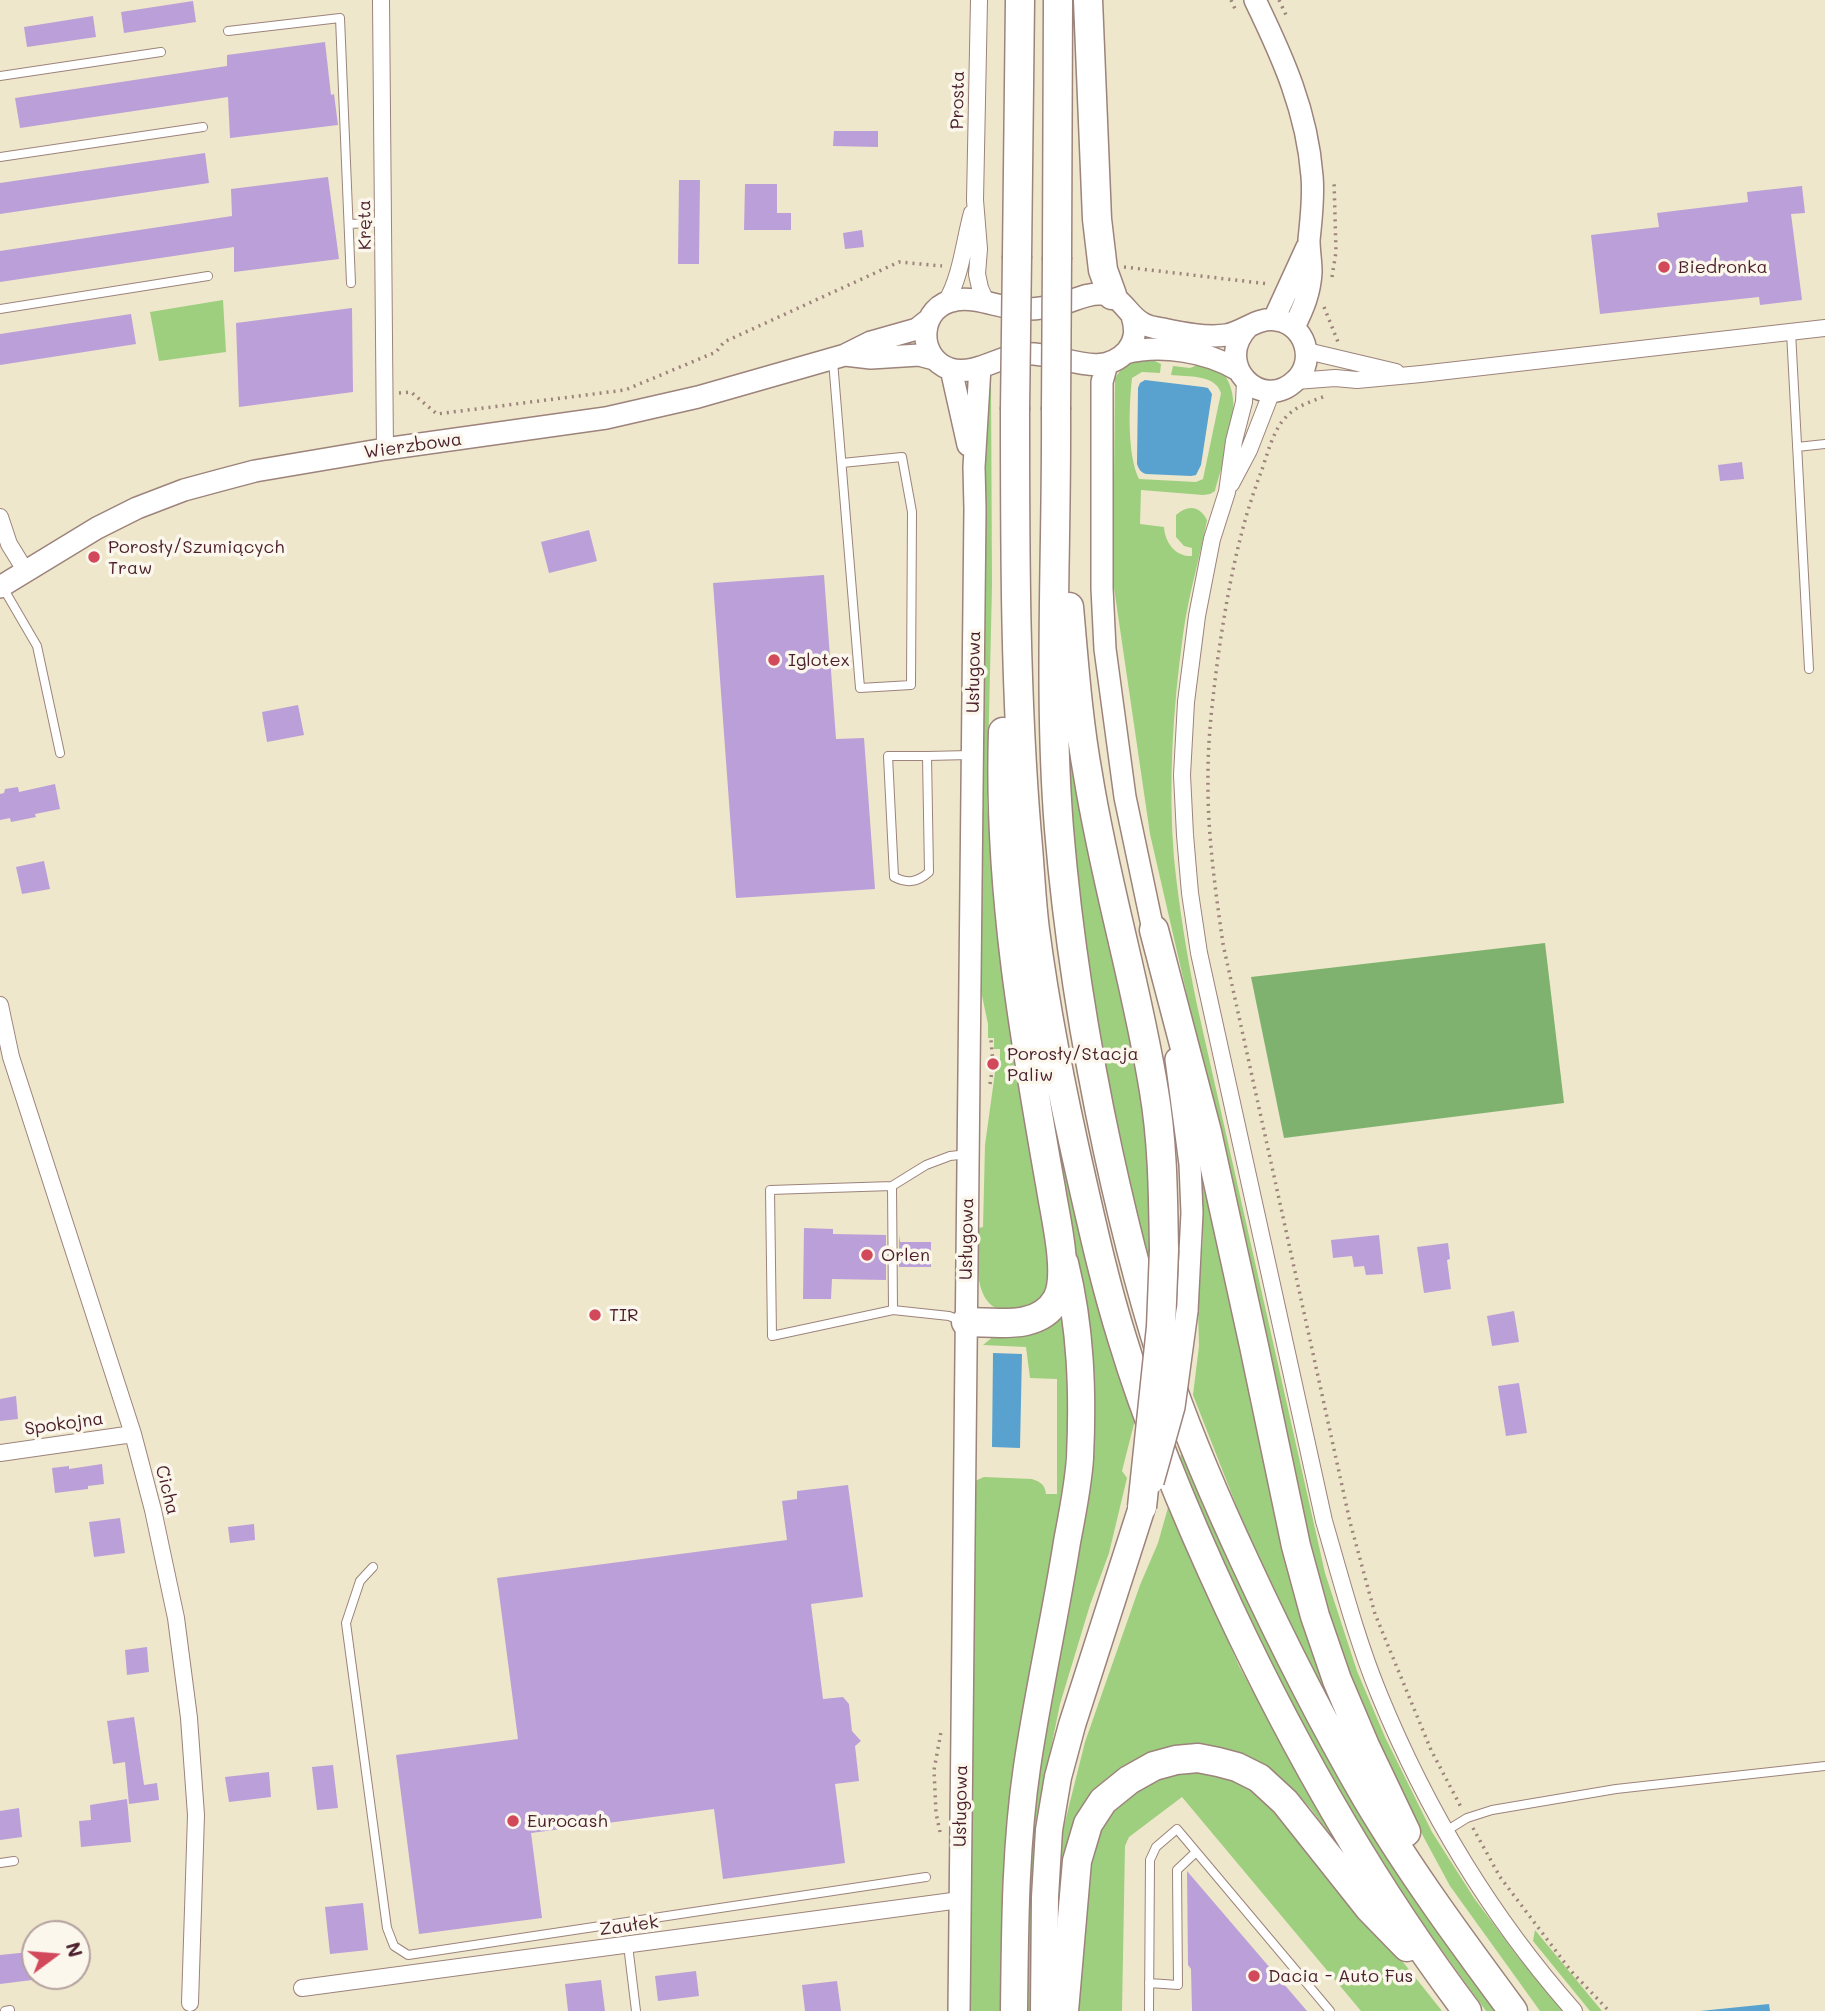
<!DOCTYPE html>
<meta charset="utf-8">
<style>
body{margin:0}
#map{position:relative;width:1825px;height:2011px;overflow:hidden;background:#efe7cb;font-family:Mali,sans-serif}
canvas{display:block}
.north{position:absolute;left:21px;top:1920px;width:70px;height:70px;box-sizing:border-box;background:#fbf7ec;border:2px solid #b4a19f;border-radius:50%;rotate:74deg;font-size:19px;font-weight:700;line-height:28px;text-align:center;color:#4a1f2b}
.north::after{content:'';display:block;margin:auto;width:24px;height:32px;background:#d1495b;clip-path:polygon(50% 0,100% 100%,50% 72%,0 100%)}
</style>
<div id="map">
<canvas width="1825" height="2011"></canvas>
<div class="north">N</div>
</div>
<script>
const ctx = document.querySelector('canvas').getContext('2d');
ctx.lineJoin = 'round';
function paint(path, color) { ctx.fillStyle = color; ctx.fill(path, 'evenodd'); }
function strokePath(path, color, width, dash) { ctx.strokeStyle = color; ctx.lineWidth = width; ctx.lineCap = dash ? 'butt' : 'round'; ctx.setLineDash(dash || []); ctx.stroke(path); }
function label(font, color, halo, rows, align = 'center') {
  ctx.font = font + ' Mali,sans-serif'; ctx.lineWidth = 7; ctx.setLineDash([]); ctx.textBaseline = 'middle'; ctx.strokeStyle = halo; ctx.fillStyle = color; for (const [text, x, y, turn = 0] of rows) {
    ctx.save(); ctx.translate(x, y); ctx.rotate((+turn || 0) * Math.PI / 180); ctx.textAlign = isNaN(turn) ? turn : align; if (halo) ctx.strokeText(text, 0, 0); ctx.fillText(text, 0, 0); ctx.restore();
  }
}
const green = new Path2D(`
 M223,300l3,52 -67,9 -9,-49z
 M1145,356l16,8 -1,9 -18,-1 -10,6c-3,28 -5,76 7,101l57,3 7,-3 18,-86c-6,-19 -33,-16 -50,-18l2,-9 17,2 13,-5c7,3 16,5 20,10 24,30 1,84 -8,118l-5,3 -7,1 -62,-5 -1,34 24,3c1,15 11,30 28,29v-8l-8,-2 -8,-9v-22c12,-11 24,-9 31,5 -7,38 -19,76 -24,115 -10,73 -15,149 -9,223 5,49 13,98 23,147l128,568 32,98 28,66 47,95 42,66 45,60 44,53h-23l-90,-125 -27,-50 -46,-92 -30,-70 -41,-131 -60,-291 -96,-418 -37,-253 2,-203 13,-18z
 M991,381l1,205 -5,217 9,123h2l17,144 38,204 -14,31c-8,2 -19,6 -28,6 -41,1 -33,-56 -33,-83l5,-1 2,-82 11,-80 4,-1v-15h-6v-11h-6v-14l-7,-33 4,-371v-226z
 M1068,721l59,290 19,114 5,65 -2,73 -23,-84 -32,-163 -24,-207z
 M1017,889l36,219 17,87 18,70 48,151 -14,55 5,7 -18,75 -19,52 -30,99 -25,122 -2,185h-7l4,-171 3,-39 40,-213 16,-102 -24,-288z
 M1202,1171l151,576 -38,-69 -59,-122 -63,-161 6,-49 -1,-39 5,-71z
 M1064,1312l7,68 -8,115 -49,268 -10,110 -2,138h-33l6,-530 9,-4 48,2c9,3 13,6 14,15h11v-115l-27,-1 -4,-31 -43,-2 11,-9 47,-6 12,-6z
 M1183,1443l44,110 73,154 50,85 146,219h-10c-51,-70 -103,-141 -146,-216 -44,-77 -84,-157 -120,-237 -15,-32 -27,-66 -40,-99z
 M1169,1504l70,162 35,64 73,123 -2,1 -34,-45 -16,-18 -26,-21 -138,-6 -68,131 -6,31 1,-64 6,-36 21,-84 55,-157 18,-42z
 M1184,1768l39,3 55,34 164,206h-81l-179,-214 -53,40 -4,9 -3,165h-50l18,-160 21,-39 26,-26z
 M1535,1930l67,81h-12l-57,-70z`);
const forest = new Path2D(`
 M1545,943l19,160 -280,35 -33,-161z`);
const water = new Path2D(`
 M1145,380l58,7 5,1 4,6 -11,71 -5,10 -5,1 -45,-2c-6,-2 -7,-5 -9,-10l1,-76 2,-5z
 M993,1353l29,1 -2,94 -28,-1z
 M1769,2004l1,7h-70z`);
const building = new Path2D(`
 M193,1l3,21 -72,11 -3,-21z
 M93,16l3,21 -69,10 -3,-20z
 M325,42l6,53 3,-1 4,31 -108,13 -2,-41 -208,31 -5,-30 212,-32v-11z
 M834,131h44v16l-45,-1z
 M205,153l4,30 -209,31v-31z
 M328,177l11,82 -105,13v-25l-234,35v-31l232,-35 -1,-27z
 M679,180h21l-1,84h-21z
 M745,184h32v29h14v17h-47z
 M1802,186l3,27 -14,1 11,86 -42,5 -1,-8 -159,17 -9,-79 68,-8 -2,-14 91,-11 -1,-10z
 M862,230l2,17 -19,2 -2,-16z
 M352,308l1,84 -114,15 -3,-84z
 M131,314l5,30 -136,21v-31z
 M1742,462l2,17 -24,2 -2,-16z
 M589,530l8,31 -48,12 -8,-31z
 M824,575l12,164 28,-1 11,151 -139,9 -23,-315z
 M298,705l6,30 -37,7 -5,-30z
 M55,784l5,25 -25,5 1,3 -25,5 -1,-4 -10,2v-26l4,-1 1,-4 13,-2 1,5z
 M44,861l6,28 -28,5 -6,-27z
 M804,1228l29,1v5l53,1v45l-54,-1 -1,20h-28z
 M899,1235l1,7h31v25h-32z
 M1379,1235l4,39 -17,1 -2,-9 -10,1 -2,-11 -19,2 -2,-18z
 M1448,1243l2,16 -3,1 4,29 -27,4 -7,-46z
 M1514,1311l5,31 -27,4 -5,-30z
 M1519,1383l8,50 -21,3 -8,-50z
 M16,1396l2,23 -18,2v-22z
 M102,1464l2,20 -16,2v3l-33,4 -3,-25 17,-2v3z
 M848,1485l15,112 -52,7 12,95 20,-2 6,7 3,27 9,10 -6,5 4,35 -24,3 10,79 -122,16 -9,-70 -183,24 11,85 -123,16 -23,-179 122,-16 -21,-161 290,-38 -5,-39 15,-2v-8z
 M120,1518l5,35 -31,4 -5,-35z
 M254,1524l1,16 -25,3 -2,-16z
 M147,1647l2,25 -22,3 -2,-25z
 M134,1717l10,68 13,-2 2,17 -30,4 -4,-42 -12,2 -6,-43z
 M333,1765l5,43 -21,2 -5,-43z
 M269,1772l2,25 -42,5 -4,-25z
 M127,1799l4,43 -50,5 -2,-26 12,-1 -1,-15z
 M19,1808l3,29 -22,3v-29z
 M1187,1871l120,140h-115l-1,-42 -3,-4z
 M363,1903l5,47 -38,4 -5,-47z
 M29,1952l3,28 -32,4v-29z
 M696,1971l3,25 -41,5 -3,-25z
 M601,1980l4,31h-37l-3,-27z
 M837,1981l4,30h-36l-3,-26z`);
const path = new Path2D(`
 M1231,0l5,11
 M1279,0l7,15
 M1124,267l145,17
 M1332,277l4,-25 -2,-72
 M1324,307l14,35
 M399,393l12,-1 26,22 188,-24 91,-38 8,-10 175,-80 43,4
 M1323,397c-13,5 -27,9 -37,20 -14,14 -19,40 -26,58 -22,58 -33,120 -42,182 -5,39 -10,78 -10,117 -1,57 7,114 15,170l127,578 25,92 56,136 31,59
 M990,1084l3,-20 -2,-24
 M1473,1828l27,49 71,94 38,40
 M940,1832l-4,-19 -2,-43 7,-38`);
const service = new Path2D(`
 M228,31l112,-13 11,265
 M0,76l161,-24
 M0,157l203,-30
 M350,224l34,-2
 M0,309l208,-33
 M1791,332l18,337
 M833,361l27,327 51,-3 1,-173 -10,-55 -60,6
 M1797,447l28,-3
 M2,586l35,60 23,107
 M927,756h-39l6,121c14,7 24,5 35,-5l-2,-116 43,-1
 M892,1186l1,124
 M962,1321l-13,-5 -56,-6 -121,26 -2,-146 122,-4 34,-21 24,-9 18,-2
 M373,1567l-13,14 -14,42 41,305 7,18 14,9 518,-78
 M1446,1831l21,-13 25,-8 124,-21 209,-23
 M0,1863l14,-2
 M628,1945l8,66
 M1149,1983l29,2 -1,-115 19,-18
 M5,2011l5,-1
 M1149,2011l1,-151 6,-13 21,-18 153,182`);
const minor = new Path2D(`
 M381,0l4,449
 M979,0l-4,200 4,49 -2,25 3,14 7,16
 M946,302c15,-25 18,-60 26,-89
 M1307,351l89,21
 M1296,381l39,-3 22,2 64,-6 404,-46
 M1245,382l-1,20 -10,39 -7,51 -15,47 -15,77 -11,86 -4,73 3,60 5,58 9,60 125,568c17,58 32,117 55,173 47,115 112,223 195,317
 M1231,484l18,-34 23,-59
 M0,517l9,27 16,26
 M0,1005l11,52 122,377 20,76 23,108 13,100 7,97 -6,188
 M0,1453l133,-19
 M302,1988l658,-88`);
const tertiary = new Path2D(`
 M1255,0c28,58 52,111 57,176 2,22 -1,43 -3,64 0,11 2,21 2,32 -1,21 -8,37 -17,55
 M1132,316c4,13 4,24 -5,35 -28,31 -69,-1 -106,3 -23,3 -47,22 -71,15 -35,-12 -31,-64 6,-69 24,-4 48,11 73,9 12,0 24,-3 36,-6 12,-4 24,-10 36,-9 21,0 25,20 41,29 6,4 14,5 21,6 19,4 43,9 63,6 18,-3 31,-18 50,-15 28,3 41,40 20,60 -34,34 -84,-16 -48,-53
 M1274,319l33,-72
 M1125,353c35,-9 82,-2 113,17
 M845,355l26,3 48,-3 15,4
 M1107,364l-5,18v206l3,61 20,148 31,147
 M951,369l17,76
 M0,587l97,-59 40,-20 47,-18 37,-10 34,-9 130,-22 221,-31 92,-21 147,-42 26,-13 46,-13 10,-8
 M1176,1059l14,105 2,49 -5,98
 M959,2011l16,-1502 -1,-42 6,-100`);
const primary = new Path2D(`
 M1014,2011c1,-81 1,-163 13,-244 11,-75 28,-149 40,-225 5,-27 11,-55 13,-84 3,-66 1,-130 -15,-195
 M1044,2011l1,-114 4,-67 9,-53 14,-52 70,-218`);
const trunk = new Path2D(`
 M1088,0l9,219 6,51 9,25
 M1017,256l3,-256
 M1057,257l1,-257
 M1015,410c0,142 0,284 12,426 3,31 4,63 8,94 11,84 28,168 47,251 12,53 24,106 40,157 28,93 66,182 107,270 66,141 144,278 238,403
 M1056,410c1,140 -8,280 3,419 9,109 26,215 49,322 17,78 36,155 62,231 22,62 48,122 76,182 37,80 77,159 121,235 44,74 95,143 146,212
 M1069,607c5,56 9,113 19,168 17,107 49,210 66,316 9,53 9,106 10,159
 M1154,930l53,202 47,214 42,200 19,70 22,64 28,66 41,86
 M966,1322c31,0 73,9 91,-23 13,-24 -2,-83 -6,-110 -27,-152 -53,-302 -48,-457
 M1064,2011l13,-150 11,-37 15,-23 26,-21 25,-14 22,-6 22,-2 20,4 19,5 22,11 26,24 85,107 37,38`);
const tertiaryBridge = new Path2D(`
 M1153,1482l21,-75 13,-96`);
const trunkBridge = new Path2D(`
 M1015,410l2,-154
 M1056,410l1,-153
 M1142,1507l19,-180 3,-77`);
const markers = [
 [1664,267,7,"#d1495b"],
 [94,557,7,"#d1495b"],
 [774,660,7,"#d1495b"],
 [993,1064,7,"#d1495b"],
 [867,1255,7,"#d1495b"],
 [595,1315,7,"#d1495b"],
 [513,1821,7,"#d1495b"],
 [1254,1976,7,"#d1495b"]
];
const streetNames = [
 ["Prosta",958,100,-89],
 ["Kręta",365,225,-91],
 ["Wierzbowa",413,446,-8],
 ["Usługowa",974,672,-89],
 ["Usługowa",967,1239,-89],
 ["Spokojna",64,1424,-8],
 ["Cicha",167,1490,76],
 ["Usługowa",961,1806,-89],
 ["Zaułek",629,1926,-8]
];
const poiNames = [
 ["Biedronka",1678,267],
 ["Porosły/Szumiących",108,547],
 ["Traw",108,568],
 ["Iglotex",788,660],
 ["Porosły/Stacja",1007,1054],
 ["Paliw",1007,1075],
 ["Orlen",881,1255],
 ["TIR",609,1315],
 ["Eurocash",527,1821],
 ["Dacia - Auto Fus",1268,1976]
];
paint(green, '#9dcf7f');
paint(forest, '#7eb26e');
paint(water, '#59a2d0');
paint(building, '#bb9fd8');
strokePath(service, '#9c837b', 10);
strokePath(minor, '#9c837b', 18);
strokePath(tertiary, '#9c837b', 24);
strokePath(primary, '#9c837b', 29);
strokePath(trunk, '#9c837b', 31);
strokePath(path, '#9c837b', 3.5, [2, 5]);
strokePath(service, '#fff', 8);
strokePath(minor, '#fff', 16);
strokePath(tertiary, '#fff', 21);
strokePath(primary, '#fff', 26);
strokePath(trunk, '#fff', 28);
strokePath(tertiaryBridge, '#9c837b', 24, []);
strokePath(trunkBridge, '#9c837b', 31, []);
strokePath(tertiaryBridge, '#fff', 21);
strokePath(trunkBridge, '#fff', 28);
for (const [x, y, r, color] of markers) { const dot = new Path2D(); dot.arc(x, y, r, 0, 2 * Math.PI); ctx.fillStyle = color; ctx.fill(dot); strokePath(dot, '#fbf7ec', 2.5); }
label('18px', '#4a1f2b', '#fbf7ec', streetNames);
label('18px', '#4a1f2b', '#fbf7ec', poiNames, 'left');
</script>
